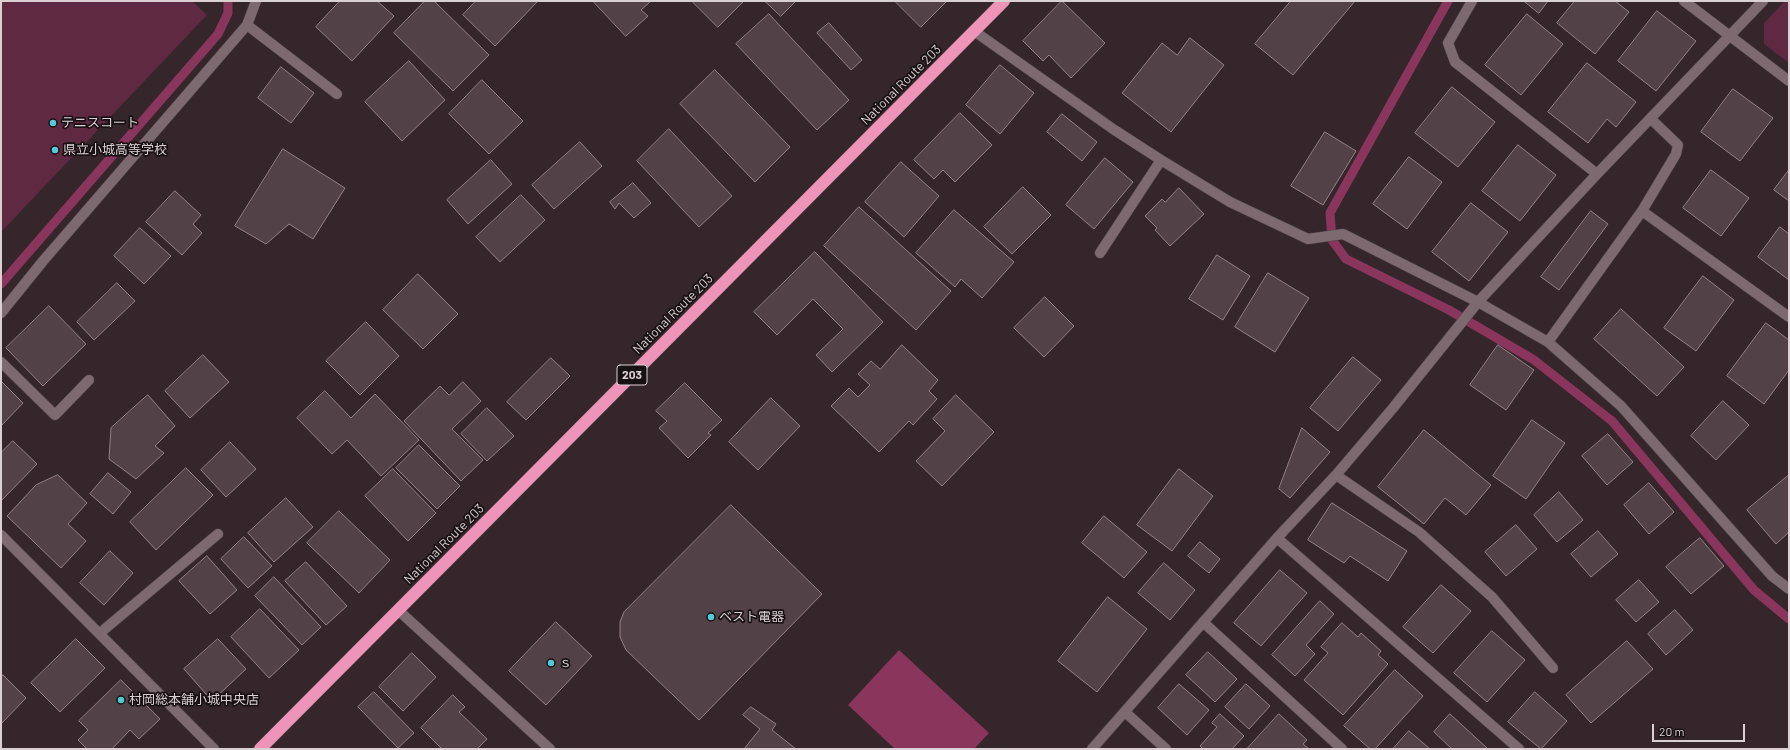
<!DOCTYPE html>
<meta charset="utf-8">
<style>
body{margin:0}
#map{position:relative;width:1790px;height:750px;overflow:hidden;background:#35262b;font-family:Barlow,sans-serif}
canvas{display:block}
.frame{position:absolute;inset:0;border:2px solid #dad0d3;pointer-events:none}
.scale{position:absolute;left:1652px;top:724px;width:93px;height:18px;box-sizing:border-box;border:2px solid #dad0d3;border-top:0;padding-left:5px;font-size:12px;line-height:14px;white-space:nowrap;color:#dad0d3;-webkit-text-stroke:3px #181113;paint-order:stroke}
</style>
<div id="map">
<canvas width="1790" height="750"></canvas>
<div class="frame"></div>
<div class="scale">20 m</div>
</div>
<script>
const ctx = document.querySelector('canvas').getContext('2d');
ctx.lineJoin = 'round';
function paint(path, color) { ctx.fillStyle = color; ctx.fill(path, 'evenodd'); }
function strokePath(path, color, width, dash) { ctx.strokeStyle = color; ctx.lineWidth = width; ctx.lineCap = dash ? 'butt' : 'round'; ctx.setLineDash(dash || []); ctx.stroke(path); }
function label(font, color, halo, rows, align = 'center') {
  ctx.font = font + ' Barlow,"Noto Sans JP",sans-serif'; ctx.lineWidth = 3.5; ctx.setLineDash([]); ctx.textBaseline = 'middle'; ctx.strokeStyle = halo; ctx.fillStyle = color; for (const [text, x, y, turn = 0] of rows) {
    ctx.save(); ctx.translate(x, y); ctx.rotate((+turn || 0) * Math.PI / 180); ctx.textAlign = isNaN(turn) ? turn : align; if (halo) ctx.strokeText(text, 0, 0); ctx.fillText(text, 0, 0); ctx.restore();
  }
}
const green = new Path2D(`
 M1,1h191l15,14 -206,217z
 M1785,1h4v62l-25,-19v-21z`);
const water = new Path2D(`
 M899,650l90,83 -15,16h-79l-47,-44z`);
const stream = new Path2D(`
 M1448,1l-118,212 2,27 14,19 103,51 85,50 78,61 142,169 35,29
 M1,284l217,-250 10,-21v-12`);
const building = new Path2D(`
 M340,1h37l17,15 -42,45 -36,-34z
 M425,1h9l55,54 -36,36 -59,-58z
 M476,1h62l-43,45 -32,-31z
 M593,1h58l-10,9 7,6 -22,20z
 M692,1h52l-26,26z
 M765,1h31l-15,15z
 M895,1h52l-26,26z
 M1062,1l43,42 -34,35 -22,-23 -6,6 -20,-20z
 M1291,1h64l-62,74 -38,-31z
 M1524,1h24l-9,12z
 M1575,1h40l14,11 -34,42 -38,-31z
 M1657,11l39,30 -40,50 -38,-30z
 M769,14l80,86 -32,30 -81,-86z
 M1527,14l36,30 -42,51 -36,-30z
 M829,23l33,37 -11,10 -34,-37z
 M1190,38l34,27 -53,67 -49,-39 40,-50 15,12z
 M409,61l36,39 -43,41 -37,-39z
 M1587,63l49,39 -20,25 -9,-8 -19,24 -40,-31z
 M1000,65l34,28 -34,41 -34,-29z
 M281,67l33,26 -23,30 -33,-25z
 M715,70l75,77 -35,35 -75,-78z
 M482,80l41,41 -34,33 -40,-40z
 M1452,87l43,35 -37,45 -43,-34z
 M1733,89l40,29 -33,43 -39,-29z
 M960,113l32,32 -37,37 -12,-12 -9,9 -20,-19z
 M1062,114l35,28 -15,19 -35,-29z
 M669,129l63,67 -33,31 -62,-66z
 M1325,132l31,19 -33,54 -32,-19z
 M580,142l22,24 -48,43 -22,-24z
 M1518,145l38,30 -36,46 -38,-30z
 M283,149l62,39 -32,51 -24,-15 -23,20 -31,-18z
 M1409,157l33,25 -35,47 -34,-25z
 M1105,158l28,24 -39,47 -28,-24z
 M491,160l21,24 -44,40 -21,-24z
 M901,162l38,34 -35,41 -39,-35z
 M1711,170l38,28 -28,38 -38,-28z
 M1789,170v31l-15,-11z
 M633,183l18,20 -17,15 -15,-15 -4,6 -5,-7z
 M1023,187l28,28 -39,39 -28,-27z
 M1179,188l25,26 -34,32 -15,-16 2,-2 -12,-12 17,-17 3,3z
 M175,191l26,24 -8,9 9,9 -20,22 -36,-33z
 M521,195l24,25 -45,42 -24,-25z
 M1471,203l37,29 -39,49 -37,-29z
 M859,207l92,84 -35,39 -92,-84z
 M954,210l60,52 -32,36 -21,-19 -6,8 -39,-34z
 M1591,211l17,13 -49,66 -18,-13z
 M1780,227l9,7v46l-31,-23z
 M140,228l31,28 -27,28 -30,-28z
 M815,252l68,70 -51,50 -16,-17 27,-26 -30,-30 -36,36 -23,-23z
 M1217,255l33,21 -27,44 -34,-21z
 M1268,273l41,25 -34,54 -40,-25z
 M418,274l40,40 -35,35 -40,-39z
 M1703,276l31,24 -38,51 -32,-23z
 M117,283l18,18 -41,39 -17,-18z
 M1045,297l29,29 -30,31 -30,-29z
 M49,306l37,38 -43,42 -37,-38z
 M1621,309l63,58 -27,29 -63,-57z
 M366,322l33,34 -39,39 -34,-34z
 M1766,323l23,17v30l-25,34 -37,-28z
 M902,345l36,35 -9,11 8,8 -24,26 -4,-4 -30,31 -48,-46 18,-18 9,9 12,-12 -12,-11 13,-13 9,8z
 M1498,345l36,25 -28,40 -36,-25z
 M203,355l26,27 -39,36 -25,-27z
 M1353,357l28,23 -43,51 -28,-23z
 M551,358l19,18 -44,44 -19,-18z
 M1,381l22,22 -22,23z
 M463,382l18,19 -29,28 31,31 -22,21 -57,-60 36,-35 9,9z
 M685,383l37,37 -14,13 3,2 -23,23 -29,-30 8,-7 -11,-10z
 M325,391l26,27 24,-24 44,46 -38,36 -34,-36 -15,14 -35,-36z
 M148,395l27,31 -20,20 9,7 -28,26 -27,-20 2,-31z
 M956,395l38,37 -52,54 -26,-25 29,-30 -12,-12z
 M771,398l29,28 -42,44 -29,-28z
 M1723,401l26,24 -33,35 -25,-24z
 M487,408l27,28 -27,25 -26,-27z
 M1532,420l33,23 -39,56 -33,-23z
 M1302,428l28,24 -40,46 -11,-9z
 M1424,430l67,55 -25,30 -21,-17 -21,26 -46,-37z
 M1608,434l25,28 -26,23 -25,-29z
 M13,441l24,23 -35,36 -1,-1v-46z
 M230,442l26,27 -30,28 -25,-27z
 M419,445l41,41 -23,23 -41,-41z
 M186,468l27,27 -57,55 -26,-28z
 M393,469l43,44 -28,28 -43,-45z
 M1179,469l34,27 -41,55 -35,-26z
 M108,473l23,19 -18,22 -23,-20z
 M58,475l29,28 -19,21 18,17 -25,27 -54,-52 29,-31z
 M1789,475v57l-13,12 -29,-34z
 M1649,483l25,29 -25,22 -25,-29z
 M1559,492l24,28 -26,22 -23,-27z
 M286,498l27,29 -39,35 -26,-29z
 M1332,503l75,48 -19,30 -38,-25 -6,7 -36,-23z
 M731,505l91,89 -123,126 -73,-70 -6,-13v-15l4,-10z
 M339,511l51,49 -31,33 -52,-50z
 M1104,516l43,36 -23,26 -42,-35z
 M1516,525l21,24 -31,27 -21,-24z
 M1598,531l20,23 -27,23 -20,-23z
 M244,537l28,29 -24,22 -27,-29z
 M1700,538l24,28 -33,28 -25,-27z
 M1200,542l20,17 -11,14 -21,-17z
 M110,551l23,22 -29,32 -24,-22z
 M207,556l30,34 -27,24 -31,-33z
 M306,562l41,44 -21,19 -41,-44z
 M1164,563l31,27 -25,30 -32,-27z
 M1280,570l27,23 -46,53 -27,-23z
 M274,577l47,50 -19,18 -47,-49z
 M1639,580l20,22 -23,20 -20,-22z
 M1441,585l30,26 -38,42 -30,-26z
 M1108,597l39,32 -50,63 -39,-31z
 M1320,601l14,13 -28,31 9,9 -20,22 -23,-21z
 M260,609l39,41 -30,28 -38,-41z
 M1675,610l18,20 -27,25 -18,-21z
 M556,622l36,34 -46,49 -37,-34z
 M1342,623l16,14 3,-4 20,18 -3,4 10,9 -45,51 -39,-35 24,-27 -7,-6z
 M1492,631l33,29 -38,42 -33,-29z
 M76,639l29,29 -45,44 -29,-29z
 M218,639l28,30 -34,32 -28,-32z
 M1627,641l26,28 -62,54 -25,-28z
 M1208,652l29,27 -22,23 -29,-27z
 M412,653l24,24 -33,34 -24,-24z
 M1395,670l28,26 -48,53h-5l-26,-23z
 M3,675l23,23 -25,26v-46z
 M121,680l39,39 -21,20 -9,-9 -18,19h-25l-9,-9 10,-10 -9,-9z
 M1179,684l30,26 -22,25 -29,-27z
 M1246,684l24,22 -21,23 -24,-22z
 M374,692l40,41 -16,15 -40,-41z
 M1535,692l32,29 -26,28 -33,-27z
 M453,695l12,12 -6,5 28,27 -10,10h-35l-21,-21z
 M751,707l25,17 -4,6 24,19h-52l16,-20 -17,-14z
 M1220,714l24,22 -12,13h-29l-3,-3 17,-19 -5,-4z
 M1279,714l28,26 -4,4 6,5h-62z
 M1450,714l38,35h-36l-18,-17z
 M1409,731l21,18h-37z`);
const minor = new Path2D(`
 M1472,1l-24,42 7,19 142,112
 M1684,1l105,80
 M247,25l90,69
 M974,31l139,98 48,31 69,42 78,37 35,-5 135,68 70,40 73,64 151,170 17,13
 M1642,211l147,106
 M1100,253l61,-93
 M1,313l42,-52 204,-236 9,-24
 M1548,342l94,-131 34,-57 2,-9 -27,-26
 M1,362l54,53 34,-35
 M1336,475l83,57 73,65 61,71
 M1,535l213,214
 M1277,538l242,211
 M398,610l152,139
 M1203,622l139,127
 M100,633l118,-99
 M1125,712l41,37
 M1092,749l185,-211 59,-63 57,-67 85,-106 119,-128 166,-173`);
const highway = new Path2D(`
 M260,749l744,-748`);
const markers = [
 [53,123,4,"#52cbd7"],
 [55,150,4,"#52cbd7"],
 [711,617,4,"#52cbd7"],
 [551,663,4,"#52cbd7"],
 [121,700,4,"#52cbd7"]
];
const shields = [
 [632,375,30]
];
const shieldNames = [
 ["203",632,375]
];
const streetNames = [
 ["National Route 203",901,85,-45],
 ["National Route 203",673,314,-45],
 ["National Route 203",444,544,-45]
];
const poiNames = [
 ["テニスコート",61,123],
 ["県立小城高等学校",63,150],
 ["ベスト電器",719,617],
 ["ｓ",559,663],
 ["村岡総本舗小城中央店",129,700]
];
paint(green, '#5f2941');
paint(water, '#8a355c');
strokePath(stream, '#8a355c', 9);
paint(building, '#524248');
strokePath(building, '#948289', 1);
strokePath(minor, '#514549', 11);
strokePath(highway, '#514549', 13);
strokePath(minor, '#7c6a70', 10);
strokePath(highway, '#ef94b9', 12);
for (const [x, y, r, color] of markers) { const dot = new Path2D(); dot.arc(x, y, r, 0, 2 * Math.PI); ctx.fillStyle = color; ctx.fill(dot); strokePath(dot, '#181113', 1.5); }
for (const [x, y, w] of shields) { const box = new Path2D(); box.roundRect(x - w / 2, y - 10, w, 20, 3); ctx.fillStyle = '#181113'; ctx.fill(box); strokePath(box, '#dad0d3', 1); }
label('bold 12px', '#dad0d3', null, shieldNames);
label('13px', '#dad0d3', '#181113', streetNames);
label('13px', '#dad0d3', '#181113', poiNames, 'left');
</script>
